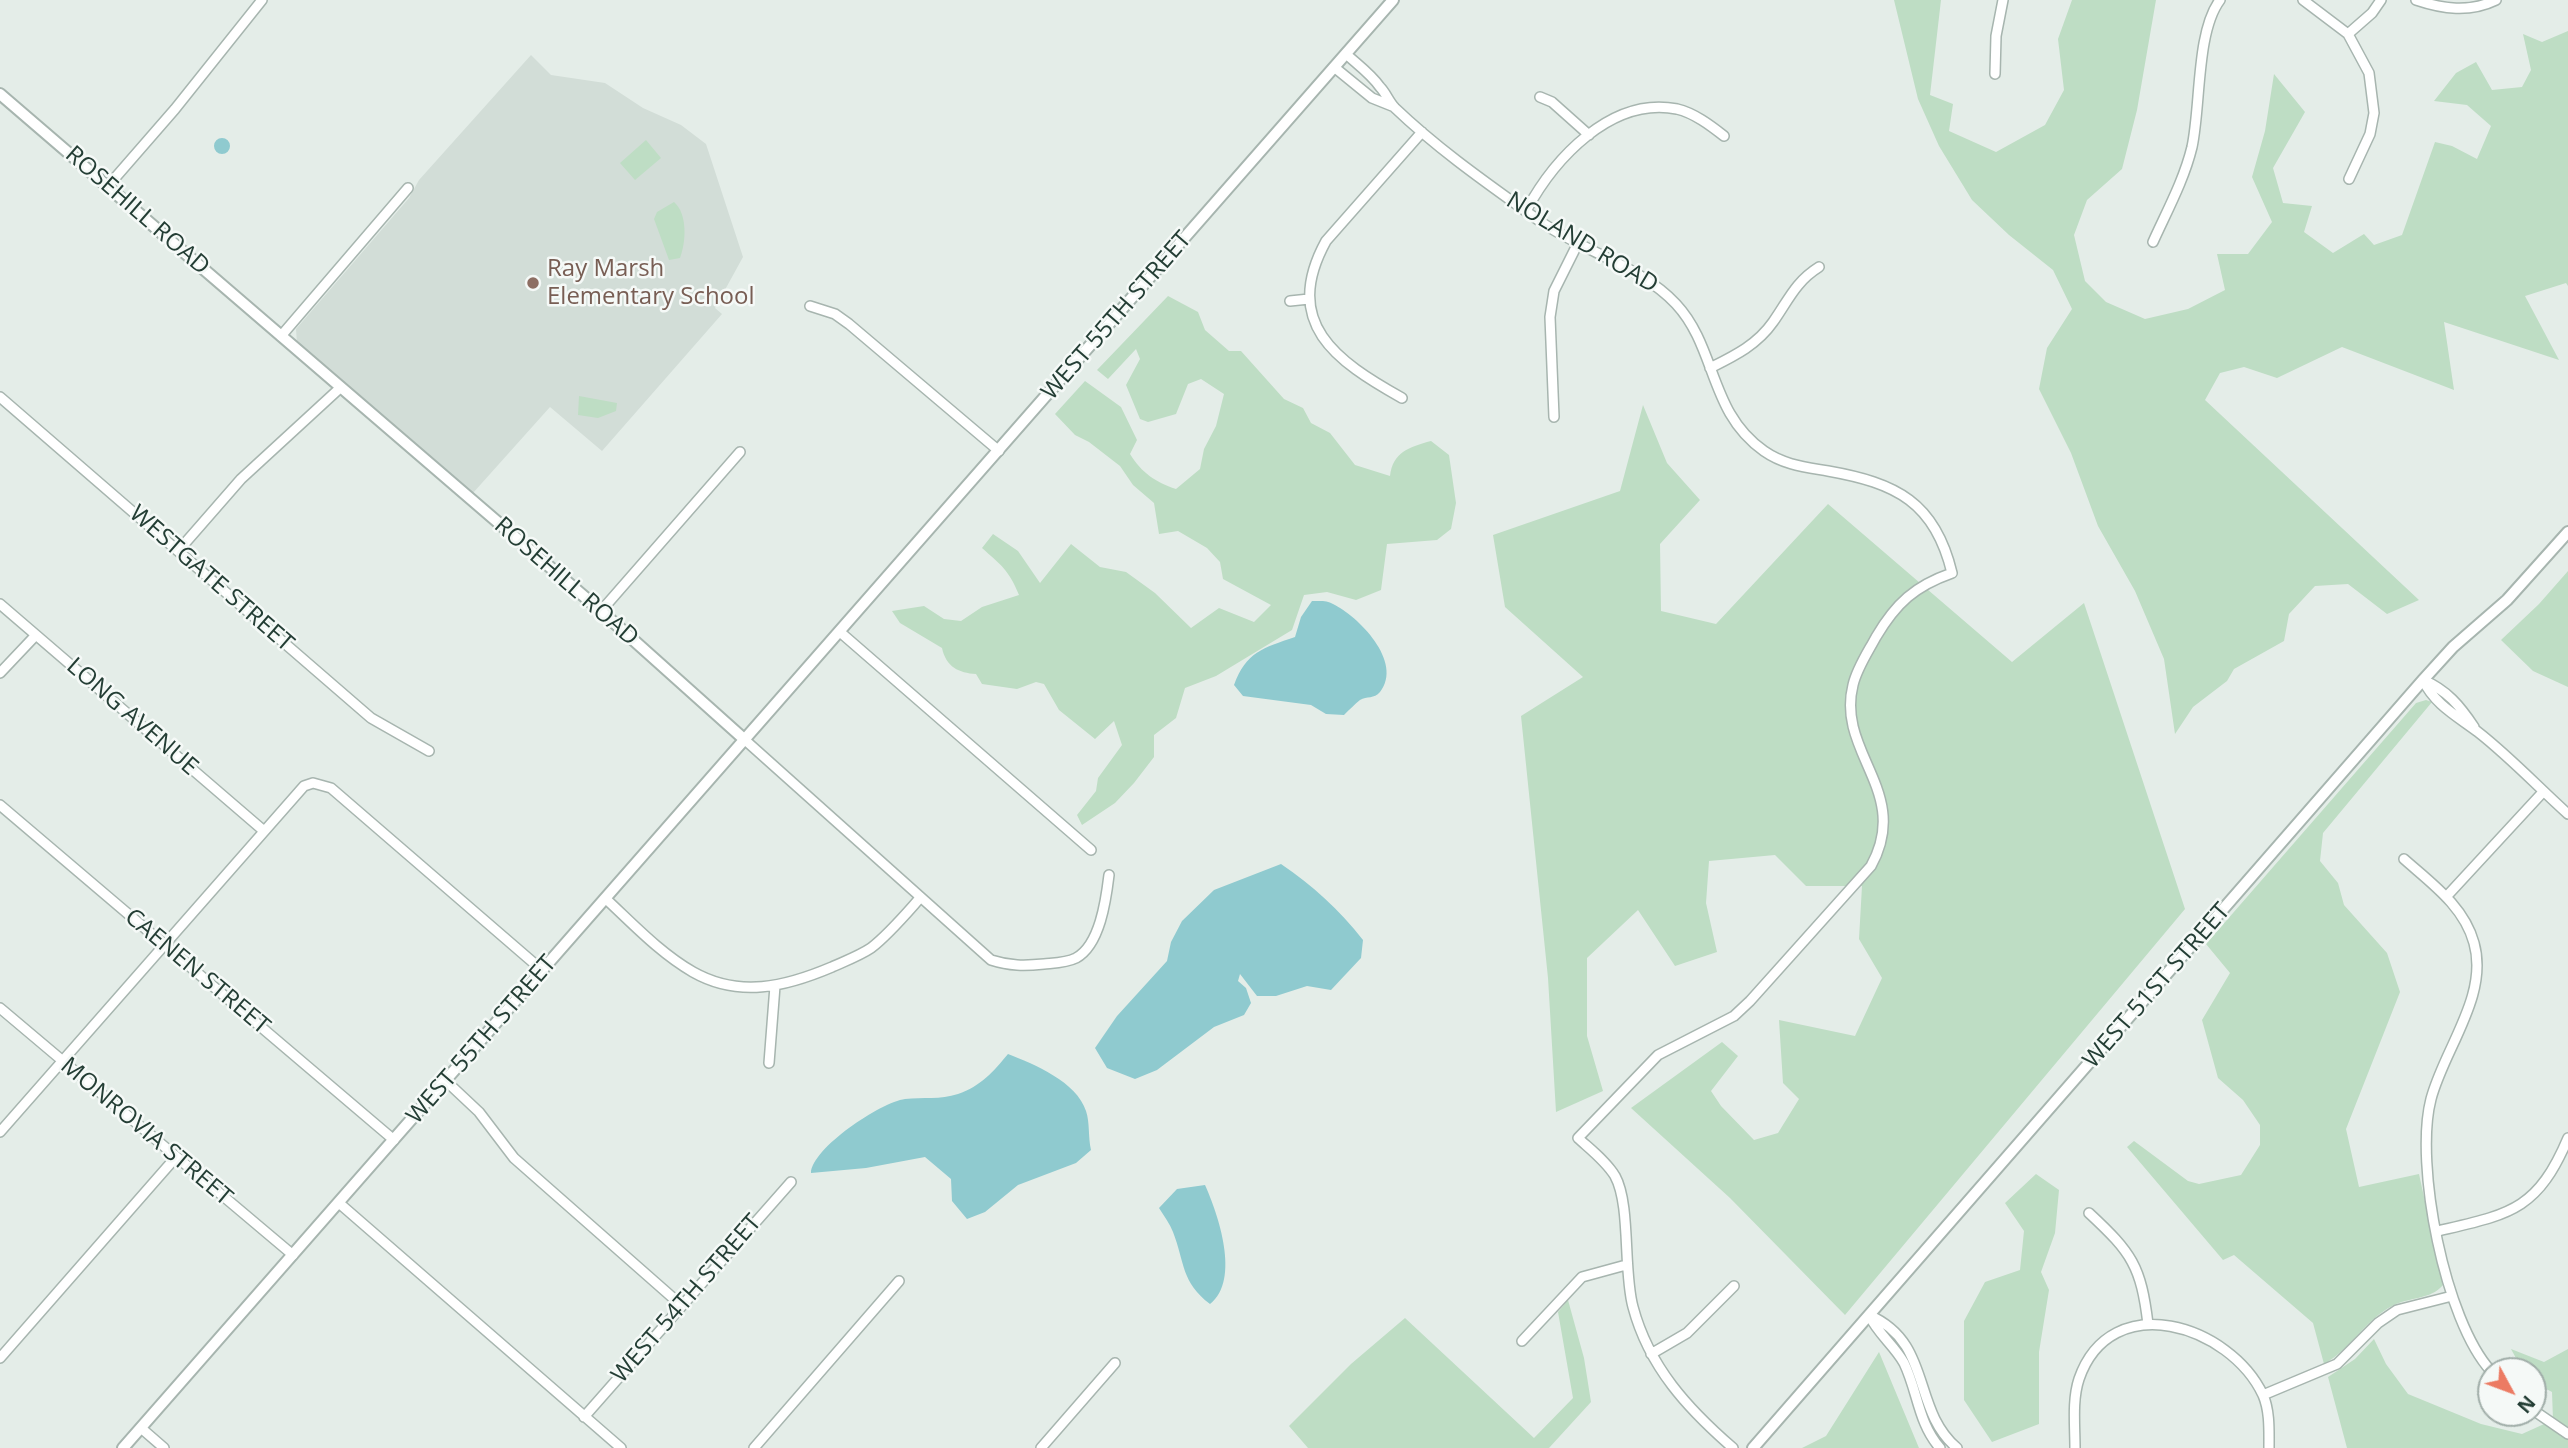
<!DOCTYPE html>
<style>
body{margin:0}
#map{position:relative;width:2568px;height:1448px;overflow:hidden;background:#e4ede8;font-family:"Open Sans",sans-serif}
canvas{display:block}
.north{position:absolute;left:2477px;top:1357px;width:70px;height:70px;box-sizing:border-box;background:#f5f9f7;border:2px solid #a1aea9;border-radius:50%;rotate:131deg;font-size:19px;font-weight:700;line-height:28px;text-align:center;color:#243e35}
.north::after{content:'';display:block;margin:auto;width:24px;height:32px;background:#ec7b63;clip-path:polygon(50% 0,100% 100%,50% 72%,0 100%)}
</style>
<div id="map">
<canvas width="2568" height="1448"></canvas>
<div class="north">N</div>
</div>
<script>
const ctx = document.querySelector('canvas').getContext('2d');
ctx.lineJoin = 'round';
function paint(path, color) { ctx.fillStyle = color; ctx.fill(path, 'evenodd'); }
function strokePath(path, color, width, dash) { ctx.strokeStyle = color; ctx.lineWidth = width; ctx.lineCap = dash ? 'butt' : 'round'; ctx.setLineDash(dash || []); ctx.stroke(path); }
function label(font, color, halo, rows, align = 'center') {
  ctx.font = font + ' "Open Sans",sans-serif'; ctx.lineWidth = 5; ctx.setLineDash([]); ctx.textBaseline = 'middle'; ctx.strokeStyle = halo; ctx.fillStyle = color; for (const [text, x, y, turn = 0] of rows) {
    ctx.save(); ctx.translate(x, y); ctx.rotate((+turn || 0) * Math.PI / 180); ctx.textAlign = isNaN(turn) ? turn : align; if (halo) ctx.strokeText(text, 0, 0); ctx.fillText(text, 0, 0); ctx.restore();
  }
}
const built = new Path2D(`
 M531,55l20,20 54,8 38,25 38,17 25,19 37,113 -28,51 7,6 -120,137 -52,-44 -77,86 -176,-150 -1,-14 113,-131 10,-18z`);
const green = new Path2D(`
 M1894,0h47l-11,95 23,9 -4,27 47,21 49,-27 19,-35 -6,-51 14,-39h84l-19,110 -15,59 -35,31 -13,35 11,46 21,21 39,17 43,-10 37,-19 -8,-36h31l24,-32 -20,-45 13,-46 9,-57 31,38 -32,56 10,35 29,3 -8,26 29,21 31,-19 10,11 28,-10 33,-93 17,4 25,13 14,-33 -24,-21 -33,-4 22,-28 20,-11 16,28 30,-3 9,-17 -8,-36 19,8 26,-11v255l-2,-3 -41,13 34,64 -115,-38 10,68 -112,-43 -65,31 -33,-11 -24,6 -15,27 214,200 -32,14 -39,-30 -33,2 -26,28 -5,27 -50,28 -7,12 -34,26 -18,27 -11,-75 -29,-68 -37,-65 -27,-73 -32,-64 8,-41 25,-39 -19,-39 -44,-35 -37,-35 -33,-54 -21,-47z
 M646,140l15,18 -26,22 -15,-17z
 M674,202c14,12 12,41 6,56l-11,2 -15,-41 3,-7z
 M1168,296l30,16 7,18 24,21h12l43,48 19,9 8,15 19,10 25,32 35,11c3,-24 19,-29 41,-35l18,14 7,48 -5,26 -14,11 -50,4 -6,46 -25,10 -29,-8 -23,3 -12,35 -76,46 -31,12 -9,30 -22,17v22l-20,26 -19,20 -33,22 -5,-10 19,-24 2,-13 24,-33 -8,-24 -19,18 -36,-29 -15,-26 -8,-2 -19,7 -35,-5 -6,-10c-17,-1 -30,-7 -34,-26l-42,-25 -8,-12 32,-5 20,13 17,2 21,-14 37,-12c-10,-25 -18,-30 -37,-47l11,-14 25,17 22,32 31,-39 29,23 26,5 29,21 36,35 28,-20 35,14 17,-17 -48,-26 -3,-17 -13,-14 -29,-17 -19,3 -5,-31 -21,-18 -13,-19 -31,-24 -14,-7 -20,-21 30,-33 36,26 16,33 -7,14c12,19 25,28 46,35l24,-20 4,-20 12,-23 8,-32 -23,-15 -13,5 -12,30 -28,8 -8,-3 -14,-34 14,-26 -4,-10 -28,30 -11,-9z
 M579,396l38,7 -1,8 -18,7 -20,-3z
 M1643,405l24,58 33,37 -40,44 1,67 55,13 112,-120 184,158 72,-59 101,306 -340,406 -115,-117 -99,-90 91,-66 16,14 -27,35 10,15 33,34 24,-7 21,-34 -16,-16 -4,-63 76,16 27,-58 -23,-39 3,-53h-56l-31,-31 -66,6 -3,42 11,49 -42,14 -37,-56 -51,48v78l16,55 -47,21 -8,-134 -27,-262 62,-39 -78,-70 -12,-72 127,-44z
 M2568,571v116l-35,-16 -32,-31 38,-36z
 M2426,700l6,2 -109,131 -3,28 18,22 6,22 43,48 13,39 -54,137 13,58 60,-13 24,111c-12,15 -35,12 -51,21 -27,14 -41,43 -68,58l-11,-41 -79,-68 -11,5 -96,-113 7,-6 54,40 11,3 42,-9 19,-30v-20l-17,-25 -25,-22 -16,-58 28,-47 -24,-29 210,-241z
 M2036,1174l23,16 -4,43 -14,39 8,18 -10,62v72l-47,18 -28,-42v-79l21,-39 35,-12 4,-39 -19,-28z
 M1568,1300l16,58 7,44 -42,46h-241l-19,-22 62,-62 54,-46 129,120 39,-40 -15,-86z
 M2374,1339l12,25 22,30 73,30 41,10 31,-14 -1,-28 -19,-10v-11h-10l-12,-22 33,13 24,-13v99h-221l-19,-71 27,-18z
 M1879,1352l40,96h-117l24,-12z`);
const water = new Path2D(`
 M214 146a8 8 0 1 1 16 0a8 8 0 1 1-16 0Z
 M1312,601c7,0 15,-1 21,3 25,12 71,58 47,88 -6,7 -13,4 -20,8 -5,4 -11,10 -16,15l-18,-1 -15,-9 -68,-9 -9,-11c12,-33 29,-37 61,-48l6,-20z
 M1281,864c32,22 58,45 82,76l-2,18 -30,32 -24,-4 -31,10h-19l-17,-22 -2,7 8,7 5,15 -7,12 -30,12 -57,43 -22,9 -28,-11 -12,-20 22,-32 50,-55 4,-19 11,-21 32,-31z
 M1008,1054c26,10 69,28 78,57 4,12 2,26 5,39l-15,13 -58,22 -33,27 -18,7 -15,-18 -1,-22 -26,-22 -59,11 -55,5c1,-25 70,-71 94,-74 18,-2 35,1 53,-5 23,-8 35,-22 50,-40z
 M1205,1185c13,29 36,95 5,119 -29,-22 -25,-41 -37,-72 -3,-8 -9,-16 -14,-24l18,-19z`);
const minor = new Path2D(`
 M2303,0l45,34 21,39 5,40 -4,21 -21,45
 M2416,0c27,9 53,13 80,0
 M2348,34l24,-21 9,-13
 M1346,54c11,10 25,20 34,33 6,6 9,15 15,21 45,43 96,78 146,114 42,29 101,45 135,82 41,44 33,109 88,147 20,14 41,16 64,20 68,12 107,31 124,102 -37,13 -56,30 -76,64 -8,15 -19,31 -23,48 -17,68 59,107 18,181l-121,135 -16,15 -76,39 -80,83c12,11 28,23 37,38 16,29 8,95 18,131 16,60 55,102 100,141
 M1334,67l38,31 20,8
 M1995,74l1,-38 7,-36
 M1540,97l12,5 37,33
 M108,186l67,-77 87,-109
 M1526,211c28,-52 85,-115 151,-102 17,4 33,16 47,27
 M2153,242c14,-31 31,-62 39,-95 9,-42 4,-115 28,-147
 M1290,301l19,-2
 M810,306l25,8 14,10 150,127
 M281,336l127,-148
 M1710,368c24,-12 47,-23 63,-46 15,-21 22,-40 46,-55
 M0,397l371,321 58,33
 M1402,398c-66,-37 -121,-75 -76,-157l96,-109
 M1554,417l-4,-100 4,-26 23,-46
 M179,550l62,-71 99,-91
 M0,604l264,227
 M601,611l139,-159
 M840,632l251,218
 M0,673l36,-38
 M2423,680c12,25 34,36 55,52 32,25 60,55 90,82
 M2423,680c24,10 37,26 51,47
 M745,740l246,220c19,6 33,6 53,4 10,-1 22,-1 32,-6 24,-13 30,-58 33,-83
 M0,805l394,335
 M2404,859c27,24 60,47 70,84 15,53 -30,106 -43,156 -17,65 14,222 60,272
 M2446,897l97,-105
 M606,899c27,25 54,54 87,73 46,26 92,15 139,-5 13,-6 27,-11 39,-19 18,-14 33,-32 49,-50
 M0,1008l293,247
 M769,1063l6,-77
 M446,1081l33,31 35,46 167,147
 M0,1132l304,-346 9,-3 18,5 212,183
 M339,1203l282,245
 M2089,1213c43,40 52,53 59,111
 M2438,1231c72,-17 99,-20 130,-93
 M1869,1315c64,28 42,94 88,133
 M1869,1315c9,19 25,30 35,48 14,29 14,60 36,85
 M1522,1341l60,-64 44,-12
 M1651,1354l36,-21 47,-47
 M0,1358l176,-201
 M2263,1395l74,-31 41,-41 19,-13 55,-14
 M2533,1410l35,24
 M584,1417l207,-235
 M141,1428l23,20
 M754,1448l145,-167
 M1041,1448l74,-85
 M2075,1448c0,-22 -3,-48 4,-69 32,-92 151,-54 184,16 7,16 6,36 6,53`);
const tertiary = new Path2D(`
 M0,94l601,517 144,129
 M123,1448l1270,-1448
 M1753,1448l670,-768 30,-33 54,-47 61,-68`);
const markers = [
 [533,283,7,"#8d6e63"]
];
const streetNames = [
 ["ROSEHILL ROAD",137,211,41],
 ["NOLAND ROAD",1582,243,31],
 ["WEST 55TH STREET",1117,316,-49],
 ["WESTGATE STREET",211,579,41],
 ["ROSEHILL ROAD",566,582,41],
 ["LONG AVENUE",132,717,41],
 ["CAENEN STREET",197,972,40],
 ["WEST 51ST STREET",2157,986,-49],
 ["WEST 55TH STREET",482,1040,-49],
 ["MONROVIA STREET",146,1132,40],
 ["WEST 54TH STREET",687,1299,-49]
];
const educationNames = [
 ["Ray Marsh",547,269],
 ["Elementary School",547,297]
];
paint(built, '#d2ddd7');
paint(green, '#beddc4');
paint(water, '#8fcacf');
strokePath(minor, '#a7b5af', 12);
strokePath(tertiary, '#a7b5af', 14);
strokePath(minor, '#fff', 9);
strokePath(tertiary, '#fff', 10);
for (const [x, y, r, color] of markers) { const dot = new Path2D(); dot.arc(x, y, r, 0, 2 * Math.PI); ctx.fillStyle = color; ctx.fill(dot); strokePath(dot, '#f5f9f7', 2.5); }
label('24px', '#243e35', '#f5f9f7', streetNames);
label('24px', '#785e54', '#f5f9f7', educationNames, 'left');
</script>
